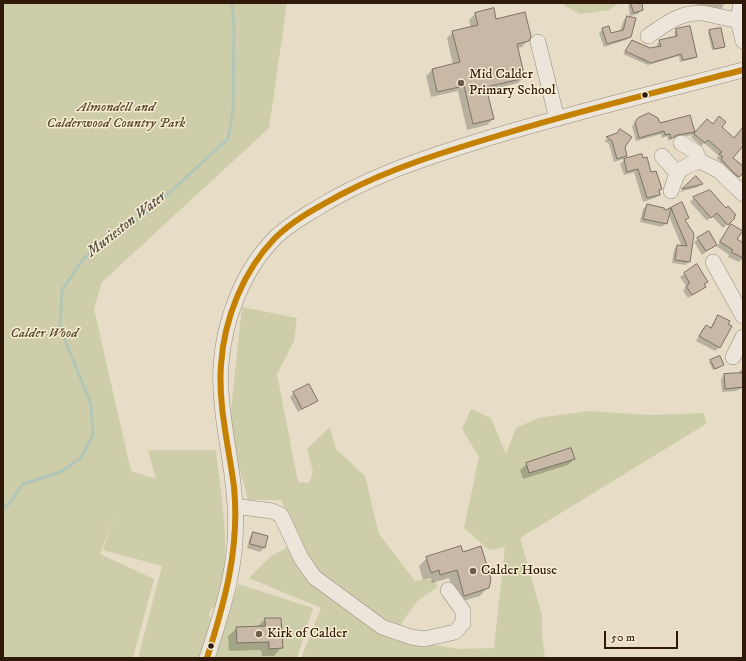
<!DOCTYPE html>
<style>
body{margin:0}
#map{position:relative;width:746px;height:661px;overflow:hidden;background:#e7dcc6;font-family:"IM FELL DW Pica",serif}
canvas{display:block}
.frame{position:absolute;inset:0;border:4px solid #2e180a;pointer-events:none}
.scale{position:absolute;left:604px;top:631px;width:74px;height:18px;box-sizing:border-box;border:2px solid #2e180a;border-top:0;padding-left:5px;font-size:12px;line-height:14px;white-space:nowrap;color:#2e180a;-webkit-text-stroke:3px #f8ecd2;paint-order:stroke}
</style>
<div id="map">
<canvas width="746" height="661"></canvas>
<div class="frame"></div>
<div class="scale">50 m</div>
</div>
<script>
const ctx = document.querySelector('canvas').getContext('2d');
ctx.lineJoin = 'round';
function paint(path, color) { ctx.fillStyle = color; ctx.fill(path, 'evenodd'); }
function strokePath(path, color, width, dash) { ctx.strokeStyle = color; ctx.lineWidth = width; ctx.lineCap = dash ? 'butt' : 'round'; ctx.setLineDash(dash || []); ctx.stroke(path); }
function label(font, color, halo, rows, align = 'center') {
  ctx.font = font + ' "IM FELL DW Pica",serif'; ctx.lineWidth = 3; ctx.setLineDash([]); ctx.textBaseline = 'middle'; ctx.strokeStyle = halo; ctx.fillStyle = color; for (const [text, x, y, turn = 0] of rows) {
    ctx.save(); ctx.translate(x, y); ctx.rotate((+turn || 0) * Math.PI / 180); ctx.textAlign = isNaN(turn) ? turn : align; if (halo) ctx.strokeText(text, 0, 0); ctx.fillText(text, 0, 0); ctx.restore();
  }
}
const green = new Path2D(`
 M3,3h284l-18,125 -167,154 -8,27 37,162 25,8 -8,-29h68c5,51 18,107 0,157l-5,2 -2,6 2,4 -11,39h-62l24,-92 -59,-16 12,-35 -15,39 54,25 -21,79h-130z
 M563,3h56l-10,7 -29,4 -15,-8z
 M242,307l55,11 -3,23 -17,33 21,108 11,1 4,-11 -6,-23 23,-22 6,22 29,27 14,58 36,47 19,-2 3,8 -20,14 -26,37 68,11 35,-1 11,-101 -16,3 -25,-22 15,-71 -17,-28 9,-20 20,9 15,36 10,-26 22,-10 51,-7 61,4 54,-2 2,11 -186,114 22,77v19l3,24h-244l20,-50 -72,-30 22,-22 30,-16 -20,-40h-33l-19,-71z
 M238,584l75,24 -16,50h-82z`);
const shadow = new Path2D(`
 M628,3h13l1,7 -4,4 -8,2z
 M697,3h28l-5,8 -23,-5z
 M475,14l21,7 32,19 -6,7 -5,1 7,29 -6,6 -32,8 7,28 -6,6 -20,5 -9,-39 -27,6 -5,-21 6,-6 21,-5 -6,-27 6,-6 18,-4 -2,-8z
 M627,17l3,20 -4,3 -22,7 -5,-14 4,-4 8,5 9,-3 4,-11z
 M676,30l20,27 -3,2 -13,3 -1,-6 -31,9 -25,-11 9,-13 18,9 8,-2 -1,-4 3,-3 15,-4 -1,-5z
 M710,31l14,15 -2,2 -10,2 -4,-17z
 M690,117l5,17 18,-9 7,2 13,12 10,-12v21l-2,-1 -9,11 11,9v4l-8,9 -17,-17 2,-2 -4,-3 3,-2 -15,-13 -3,3 -10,-9 2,-2 -20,3 -5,3 -1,-5 -5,2 -1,-4 -25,7 -4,-15 6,-7 21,6z
 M616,134l10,22 -3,3 -9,3 -5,-18 -5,-3z
 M624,160l27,13 10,16 -6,9 -12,4 -9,-30 -10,3 -4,-11z
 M696,178l5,6 -3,3 -18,5z
 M709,191l25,27 -11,10 -11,-12 -5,5 -17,-19 4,-4z
 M682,203l6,15 -3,3 4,40 -3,4 -14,-2 2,-13 3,-4 5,1 -14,-33 -2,9 -4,4 -22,-5 3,-13 4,-4 17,6z
 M732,225l4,15 7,4v14l-4,4 -11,-5 1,-2 -14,-10 -13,10 -8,-13 4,-3 10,-7 9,14z
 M697,265l10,16 -6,9 -13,8 -5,-7 3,-5 -6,-9z
 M718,316l1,31 -4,4 -19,-10 6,-11 4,-4 4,2z
 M711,361l12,4 -10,5 -4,-8z
 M743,368v20l-7,3 -14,1 -1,-13 3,-4 16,-1 -1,-2z
 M294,393l23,7 -19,12 -8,-15z
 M574,459l-6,6 -45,14 -3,-9 7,-6z
 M253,533l14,3 -3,12 -4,4 -13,-4 3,-11z
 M462,553l26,34 -8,9 -24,7 -7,-25 -17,5 -1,-5 -8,2 -4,-14 8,-8z
 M265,619l17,28 -8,9h-12l-1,-6 -32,1 -1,-15 9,-8 20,-1z`);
const stream = new Path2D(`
 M3,508l5,-3 15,-21 37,-12 21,-14 12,-23 -2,-31 -31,-76 2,-38 22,-32 65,-47 79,-72 5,-27 1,-87 -2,-22`);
const building = new Path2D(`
 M631,3h11l1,7 -9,3z
 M494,8l2,11 29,-7 6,24 -2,5 -12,3 8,34 -39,9 8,32 -21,5 -9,-38 -27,6 -5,-23 28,-7 -8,-31 26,-6 -3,-12z
 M627,16l9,2 -5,19 -24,7 -5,-16 7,-2 2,7 12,-3z
 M690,26l7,31 -14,3 -2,-6 -30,9 -26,-12 7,-11 18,8 11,-2 -2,-6 18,-4 -1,-7z
 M721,28l4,19 -11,2 -5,-19z
 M649,113l9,5 2,5 30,-8 5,17 12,-13 6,5 6,-8 7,6 -4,5 12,11 9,-11v19l-10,12 10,8v7l-4,4 -4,-3 -14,-15 2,-2 -4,-3 3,-2 -14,-12 -3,3 -11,-9 1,-2 -18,3 -6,4 -1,-5 -5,1 -1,-4 -25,7 -4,-16 3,-4z
 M620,129l12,8 -7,10 2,9 -10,3 -5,-18 -6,-4 11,-4z
 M642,154l1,4 4,-1 4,15 5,-1 6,18 -3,1 1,5 -13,3 -9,-29 -11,3 -3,-13z
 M696,176l7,8 -21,5z
 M710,190l16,18 2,-2 8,9 -2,1 1,2 -7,7 -11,-12 -6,5 -18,-21z
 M682,202l7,16 -4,2 9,14 -4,28 -15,-2 2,-15 10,1 -16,-38 -4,16 -24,-5 4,-15 17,4 1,2z
 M731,224l12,7 -6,8 6,4v15l-12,-6 2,-2 -13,-8z
 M709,231l8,14 -11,6 -9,-13z
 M697,264l11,18 -4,2 2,3 -14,8 -6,-9 3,-2v-2l-5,-9z
 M718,315l12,6 -2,3 4,2 -12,22 -21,-12 7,-11 5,3z
 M720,356l4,9 -9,4 -5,-9z
 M743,373v14l-18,2 -1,-15z
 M309,384l9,17 -16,8 -9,-17z
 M571,448l4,11 -46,14 -3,-10z
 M253,532l15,4 -3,12 -15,-4z
 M461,546l2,6 18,-6 10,33 -2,9 -25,8 -7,-26 -17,5 -1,-5 -8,3 -5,-16z
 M265,618h16l2,30 -14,1v-7l-32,1 -1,-16 29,-1z`);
const minor = new Path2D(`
 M741,3l-3,17 5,21
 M648,36c16,-11 32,-24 53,-23 12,1 24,6 37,7
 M538,42l19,77
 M681,143l15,9 4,9
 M662,156l15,17
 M671,191c7,-21 7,-23 29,-30l18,9 25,24
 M713,262l30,54
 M733,357l10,-20
 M235,506l37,5 9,4 20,43 13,19 68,50 29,10 13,2 31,-7 8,-9v-12l-15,-21
 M207,658c17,-52 32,-96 28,-152 -2,-47 -17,-93 -14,-141 3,-45 22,-95 54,-127 11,-11 26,-20 39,-28 51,-32 107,-51 165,-69 87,-27 176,-48 264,-71`);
const bus1 = new Path2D(`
 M207,658c18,-57 33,-111 27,-171 -5,-40 -16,-81 -13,-122 3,-46 22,-94 54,-127 19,-19 45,-32 67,-44 49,-26 102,-42 155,-58 81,-25 164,-45 246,-66`);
const markers = [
 [461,83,4,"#6f5d4c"],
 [645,95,3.5,"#2e180a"],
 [473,571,4,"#6f5d4c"],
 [259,634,4,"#6f5d4c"],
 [211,646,3.5,"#2e180a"]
];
const poiNames = [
 ["Mid Calder",469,75],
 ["Primary School",469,91],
 ["Calder House",481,571],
 ["Kirk of Calder",267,634]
];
const parkNames = [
 ["Almondell and",116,108],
 ["Calderwood Country Park",116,124],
 ["Calder Wood",44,334]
];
const waterNames = [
 ["Murieston Water",127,225,-38]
];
paint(green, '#cdcea9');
paint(shadow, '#0003');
strokePath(stream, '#b2c6b8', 3);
paint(building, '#cab8a6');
strokePath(building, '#7b7265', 1);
strokePath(minor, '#958c7e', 16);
strokePath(minor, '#ebe5da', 15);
strokePath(bus1, '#c58202', 6);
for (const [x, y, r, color] of markers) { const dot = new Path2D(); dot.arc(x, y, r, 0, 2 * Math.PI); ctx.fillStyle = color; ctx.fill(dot); strokePath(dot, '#f8ecd2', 1.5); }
label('14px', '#2e180a', '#f8ecd2', poiNames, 'left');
label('italic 14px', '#574b33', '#f8ecd2', parkNames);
label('italic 15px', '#545245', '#f8ecd2', waterNames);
</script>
